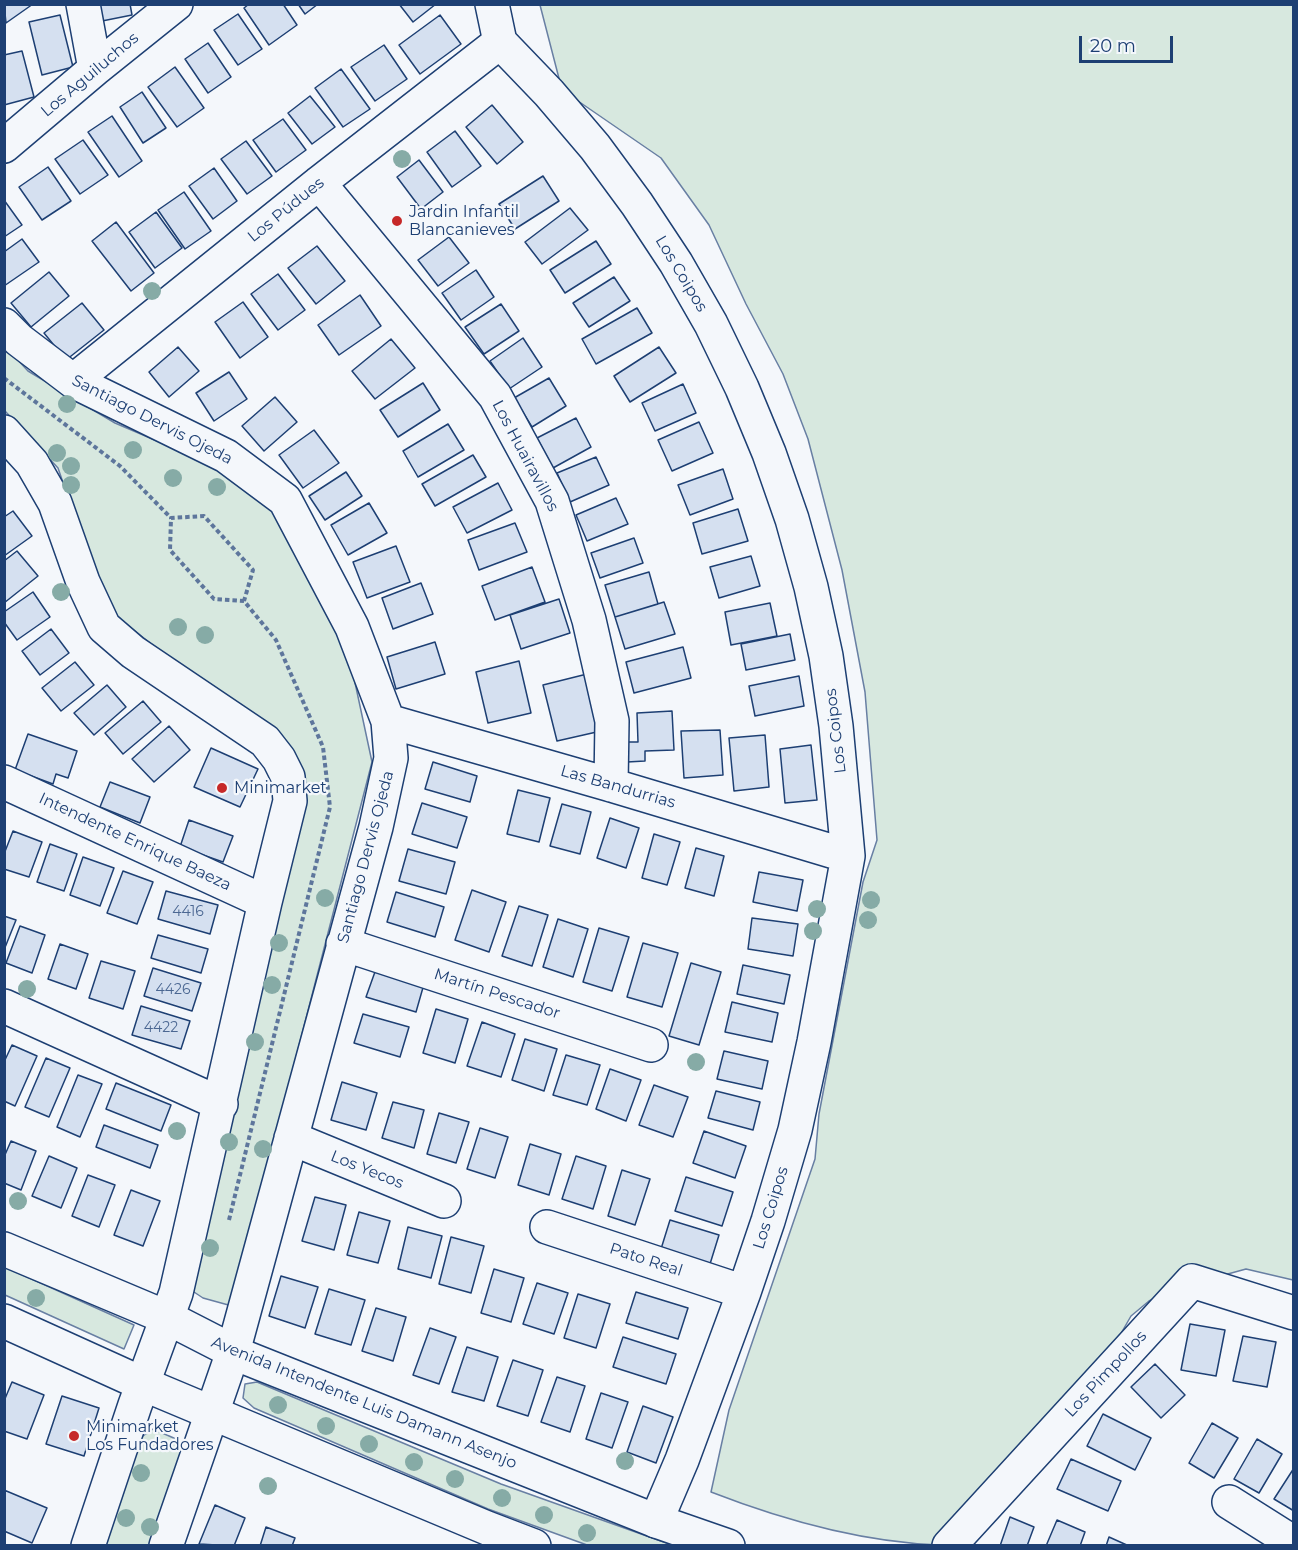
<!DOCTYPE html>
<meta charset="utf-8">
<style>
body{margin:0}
#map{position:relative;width:1298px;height:1550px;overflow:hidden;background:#f4f7fb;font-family:Montserrat,sans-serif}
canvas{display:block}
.frame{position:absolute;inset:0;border:6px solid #1d3f73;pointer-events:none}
.scale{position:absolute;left:1079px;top:36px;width:94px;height:27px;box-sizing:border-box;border:3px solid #1d3f73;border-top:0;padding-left:8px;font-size:18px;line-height:21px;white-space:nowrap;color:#1d3f73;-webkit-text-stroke:4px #f4f7fb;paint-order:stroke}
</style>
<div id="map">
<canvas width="1298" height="1550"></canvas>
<div class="frame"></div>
<div class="scale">20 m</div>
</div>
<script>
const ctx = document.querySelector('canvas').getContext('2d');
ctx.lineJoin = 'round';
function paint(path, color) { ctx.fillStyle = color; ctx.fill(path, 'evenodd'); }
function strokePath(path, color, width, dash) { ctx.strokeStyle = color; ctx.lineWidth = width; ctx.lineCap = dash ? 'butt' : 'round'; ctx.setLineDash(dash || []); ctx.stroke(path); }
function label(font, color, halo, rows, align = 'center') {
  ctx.font = font + ' Montserrat,sans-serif'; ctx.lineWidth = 4.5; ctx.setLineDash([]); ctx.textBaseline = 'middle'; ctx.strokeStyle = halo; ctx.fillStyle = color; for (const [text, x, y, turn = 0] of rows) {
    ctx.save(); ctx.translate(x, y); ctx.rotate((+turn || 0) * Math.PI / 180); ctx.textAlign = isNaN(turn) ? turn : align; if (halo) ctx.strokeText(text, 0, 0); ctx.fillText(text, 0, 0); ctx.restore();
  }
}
const green = new Path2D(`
 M540,5h753v1275l-47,-11 -73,20 -24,12 -18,15 -31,54 -161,175c-78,-3 -156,-25 -228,-53l18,-82 86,-251 4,-45 44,-232 14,-42 -12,-148 -23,-122 -34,-131 -25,-65 -37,-70 -37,-79 -48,-67 -99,-68z
 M4,345l24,26 87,52 103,44 54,42 54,90 28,79 18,84 -140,544 -29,-8 -12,-8 112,-482 -129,-146 -68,-54 -48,-140 -53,-57z
 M5,1267l129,58 -10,24 -119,-54z
 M257,1382l244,102 171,61h-85l-99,-36 -234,-101 -11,-10 2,-14z
 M153,1429l23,10 11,8 -36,98 -51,1 40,-108z`);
const building = new Path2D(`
 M4,4h29l-27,19z
 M99,4h31l2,11 -30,6z
 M249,4h34l14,21 -28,20 -25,-37z
 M298,4h20l-13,10z
 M399,4h37l-23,18z
 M238,14l24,35 -24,16 -24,-35z
 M60,15l13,52 -31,8 -13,-53z
 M440,15l21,29 -41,30 -21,-29z
 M208,43l23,34 -23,16 -23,-34z
 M384,45l23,34 -32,22 -24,-34z
 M22,51l12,46 -30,8v-50z
 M175,67l29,41 -27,19 -29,-40z
 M341,69l29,40 -27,18 -28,-39z
 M142,92l24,36 -23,15 -23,-36z
 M310,96l25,31 -23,17 -24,-31z
 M492,105l31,37 -26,22 -31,-37z
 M112,116l30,45 -23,16 -31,-45z
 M283,119l23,31 -30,22 -23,-32z
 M455,131l26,35 -29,21 -25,-35z
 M83,140l25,35 -28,19 -25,-35z
 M246,141l26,35 -25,18 -26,-35z
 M419,160l24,32 -22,17 -24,-32z
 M48,167l23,34 -29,19 -23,-33z
 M214,168l23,33 -24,18 -24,-33z
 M543,176l16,25 -44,28 -16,-25z
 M184,192l27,39 -26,18 -27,-39z
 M4,200l18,25 -18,12z
 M570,208l18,22 -46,34 -17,-22z
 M156,212l26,36 -27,20 -26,-36z
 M116,222l38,51 -23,18 -39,-50z
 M449,237l20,26 -31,23 -20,-26z
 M22,239l17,23 -35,24v-34z
 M596,241l15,23 -46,29 -15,-23z
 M317,246l28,35 -29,23 -28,-36z
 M476,270l18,27 -33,23 -19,-27z
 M49,272l20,24 -38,31 -20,-24z
 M278,274l27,36 -27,20 -27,-36z
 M614,277l16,24 -41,26 -16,-24z
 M360,295l21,31 -42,29 -21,-30z
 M243,302l25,35 -28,21 -25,-36z
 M82,303l22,27 -38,30 -22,-27z
 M501,304l18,27 -35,23 -19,-27z
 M637,308l15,25 -56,31 -14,-25z
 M523,338l19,29 -33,22 -19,-28z
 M391,339l24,29 -40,31 -23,-28z
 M178,347l21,24 -30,26 -20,-25z
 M659,347l17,26 -46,29 -16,-26z
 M229,372l18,27 -33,22 -18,-28z
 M549,378l17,28 -34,21 -18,-29z
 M423,383l17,27 -42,27 -18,-27z
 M683,384l13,29 -41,18 -13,-28z
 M275,397l22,25 -33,29 -22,-25z
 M576,418l15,29 -38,21 -16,-30z
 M699,422l14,31 -41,18 -14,-31z
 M448,424l16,26 -46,27 -15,-26z
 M314,430l25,33 -36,25 -24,-33z
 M473,455l13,22 -51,29 -13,-22z
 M596,457l13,28 -39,17 -13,-29z
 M723,469l10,30 -43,16 -12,-30z
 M346,472l16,24 -37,24 -16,-24z
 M498,483l14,27 -45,23 -14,-26z
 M616,498l12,26 -41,17 -11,-26z
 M369,503l18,30 -39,22 -17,-30z
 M738,509l10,32 -46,13 -9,-31z
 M13,511l19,25 -28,20v-39z
 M515,523l12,29 -48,18 -11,-30z
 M634,538l9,25 -43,15 -9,-25z
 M396,546l14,36 -43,16 -14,-36z
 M17,551l21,25 -34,27v-42z
 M751,556l9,30 -41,12 -9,-31z
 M532,567l13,35 -50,18 -13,-34z
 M649,572l9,32 -43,13 -10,-32z
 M421,583l12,31 -40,15 -11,-31z
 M33,592l17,25 -33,23 -13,-18v-10z
 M559,599l11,34 -49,16 -11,-34z
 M664,602l11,32 -50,15 -10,-32z
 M770,603l7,33 -46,9 -6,-33z
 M51,629l18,24 -29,22 -18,-24z
 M790,634l5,26 -49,10 -5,-26z
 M435,642l10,32 -49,15 -9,-32z
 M683,647l8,31 -57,15 -8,-31z
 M519,661l12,52 -43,10 -12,-51z
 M75,662l19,23 -33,26 -19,-23z
 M587,674l14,57 -44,10 -14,-56z
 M799,676l5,30 -49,10 -6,-30z
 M107,685l19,22 -32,28 -20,-22z
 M143,701l18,21 -38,32 -18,-21z
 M672,711l2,39 -29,1v10l-18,1 -1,-20h12l-1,-29z
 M169,726l21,24 -36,32 -22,-23z
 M720,730l3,45 -39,3 -3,-47z
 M28,734l49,17 -9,27 -12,-4 -3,10 -38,-14z
 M765,735l4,52 -35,4 -5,-53z
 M811,745l6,55 -32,3 -5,-54z
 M211,748l47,21 -18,38 -46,-20z
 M433,762l44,14 -7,26 -45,-13z
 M110,782l40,15 -10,26 -40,-16z
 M518,790l32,8 -11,44 -32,-8z
 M422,803l45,14 -10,31 -45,-14z
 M562,804l29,8 -11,42 -30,-8z
 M610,818l29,10 -13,40 -29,-10z
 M189,820l44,16 -10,26 -43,-15z
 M13,831l29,11 -13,35 -25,-8v-15z
 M654,834l26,8 -13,43 -25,-7z
 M50,844l27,10 -13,37 -27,-9z
 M696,848l28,8 -10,40 -29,-8z
 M408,849l47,13 -9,32 -47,-13z
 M83,857l31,11 -14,38 -30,-11z
 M123,871l30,11 -16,42 -30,-11z
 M759,872l44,8 -6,31 -44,-9z
 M472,890l34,12 -17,50 -34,-12z
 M166,891l52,14 -8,29 -52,-15z
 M396,892l48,15 -9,30 -48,-15z
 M519,906l29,9 -16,51 -30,-10z
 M4,916l12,4 -12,30z
 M752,918l46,6 -5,32 -45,-7z
 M558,919l30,10 -15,48 -30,-10z
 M20,926l25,9 -13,38 -26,-10z
 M599,928l30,9 -17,54 -29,-9z
 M158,935l50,14 -7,24 -50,-15z
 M643,943l35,10 -16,54 -35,-10z
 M60,944l28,10 -12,35 -28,-10z
 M101,961l34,10 -12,38 -34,-11z
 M691,963l30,9 -22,73 -30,-9z
 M743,965l47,10 -6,29 -47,-10z
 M153,968l48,15 -9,28 -48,-15z
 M376,969l48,15 -8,28 -50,-15z
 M732,1002l46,11 -6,29 -47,-10z
 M141,1006l49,15 -9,28 -49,-14z
 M436,1009l32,10 -13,44 -32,-10z
 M363,1014l46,13 -9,30 -46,-14z
 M482,1022l33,12 -14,43 -34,-11z
 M525,1039l32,10 -13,42 -32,-11z
 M12,1045l25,11 -22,50 -11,-5v-39z
 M724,1051l44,10 -6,28 -45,-10z
 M566,1055l34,10 -13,40 -34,-10z
 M46,1058l24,10 -21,49 -24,-10z
 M610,1069l31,11 -15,41 -30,-12z
 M78,1075l24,9 -22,53 -23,-10z
 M342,1082l35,11 -11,37 -35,-10z
 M116,1083l55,22 -10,26 -55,-22z
 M654,1085l34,12 -15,40 -34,-12z
 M716,1091l44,11 -7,28 -45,-12z
 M393,1102l31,8 -10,38 -32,-10z
 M439,1113l30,9 -13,41 -29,-9z
 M104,1125l54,20 -8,23 -54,-21z
 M480,1128l28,9 -13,41 -28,-9z
 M704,1131l42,15 -11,32 -42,-15z
 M11,1141l25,10 -15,39 -17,-7v-26z
 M530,1144l31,10 -12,41 -31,-10z
 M49,1156l28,12 -16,40 -29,-12z
 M576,1156l30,10 -13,43 -31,-10z
 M622,1170l28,9 -15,46 -27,-9z
 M88,1175l27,10 -16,42 -27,-11z
 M686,1177l47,15 -11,34 -47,-15z
 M131,1190l29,11 -17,45 -29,-11z
 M315,1197l31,8 -12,45 -32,-9z
 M359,1212l31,9 -12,42 -31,-8z
 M670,1220l49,15 -9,29 -49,-15z
 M408,1227l34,9 -11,42 -33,-9z
 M451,1237l33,9 -13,47 -32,-9z
 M494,1269l30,9 -13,44 -30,-9z
 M281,1276l37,11 -13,41 -36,-12z
 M537,1283l31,10 -14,41 -31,-10z
 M329,1289l36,11 -14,45 -36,-11z
 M636,1292l52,16 -10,31 -52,-16z
 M578,1294l32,10 -14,44 -32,-10z
 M376,1308l30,9 -13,44 -31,-10z
 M1190,1324l35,6 -9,46 -35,-6z
 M430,1328l26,9 -17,47 -26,-9z
 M1243,1336l33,6 -9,45 -34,-6z
 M623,1337l53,17 -10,30 -53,-17z
 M467,1347l31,10 -14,44 -32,-9z
 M513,1360l30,10 -15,46 -31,-10z
 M1155,1364l30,31 -24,23 -30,-31z
 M557,1377l28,9 -15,46 -29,-10z
 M12,1382l32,13 -17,44 -23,-8v-30z
 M601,1393l27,9 -16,46 -26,-9z
 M62,1396l37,12 -15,48 -38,-12z
 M643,1406l30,11 -17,46 -29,-11z
 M1103,1414l48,24 -16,32 -48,-24z
 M1212,1423l26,15 -24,40 -25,-15z
 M1257,1439l25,15 -23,39 -25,-14z
 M1071,1459l50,22 -13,30 -51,-22z
 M1294,1468v43l-20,-12z
 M4,1490l43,18 -15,35 -28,-12z
 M215,1505l30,13 -11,28 -35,-2z
 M1010,1517l24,10 -7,19h-27z
 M1057,1520l28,12 -5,14h-34z
 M266,1527l29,11 -3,8h-32z
 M1109,1537l20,9h-23z`);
const path = new Path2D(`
 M4,378l116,88 51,52
 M229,1220l101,-413 -7,-60 -47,-107 -32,-39 -30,-2 -44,-49 1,-32 33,-2 49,54 -9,31`);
const minor = new Path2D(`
 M83,4l12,65
 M492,4l8,38 49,51 46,54 42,57 39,59 35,61 31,64 27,65 23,66 19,68 15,69 10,70 12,130 -34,186 -19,88 -27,91 -24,71 -62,168 -26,61
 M4,146l91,-77 81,-65
 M319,183l176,213 57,105 37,119 23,101 -1,64
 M4,325l15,15 54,41 153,75 59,44 67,127 36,94 3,37 -15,69 -143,525 -67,194
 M73,381l246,-198 181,-141
 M4,432l28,31 23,40 28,79 21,45 29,25 132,89 14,18 9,18 2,24 -25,101 -89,391 -41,112 -47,141
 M388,721l223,64 237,71
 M4,782l261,120
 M343,944l308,101
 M4,1006l217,98
 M291,1138l153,63
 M547,1227l197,65
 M1229,1502l65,41
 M949,1546l243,-265 102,32`);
const major = new Path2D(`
 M4,1249l164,69 76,39 412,164 72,25
 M4,1321l139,63 344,144 47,18`);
const trees = [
 [402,159],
 [152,291],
 [67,404],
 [133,450],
 [57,453],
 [71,466],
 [173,478],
 [71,485],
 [217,487],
 [61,592],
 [178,627],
 [205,635],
 [325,898],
 [871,900],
 [817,909],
 [868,920],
 [813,931],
 [279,943],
 [272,985],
 [27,989],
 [255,1042],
 [696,1062],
 [177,1131],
 [229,1142],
 [263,1149],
 [18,1201],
 [210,1248],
 [36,1298],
 [278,1405],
 [326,1426],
 [369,1444],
 [625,1461],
 [414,1462],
 [141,1473],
 [455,1479],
 [268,1486],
 [502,1498],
 [544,1515],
 [126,1518],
 [150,1527],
 [587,1533]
];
const markers = [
 [397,221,6,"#c62828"],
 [222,788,6,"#c62828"],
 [74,1436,6,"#c62828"]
];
const numberNames = [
 ["4416",188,912],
 ["4426",173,990],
 ["4422",161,1028]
];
const streetNames = [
 ["Los Aguiluchos",90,75,-40],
 ["Los Púdues",286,210,-39],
 ["Los Coipos",681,274,59],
 ["Santiago Dervis Ojeda",152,420,27],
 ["Los Huairavillos",525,456,62],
 ["Los Coipos",836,731,-97],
 ["Las Bandurrias",618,787,16],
 ["Intendente Enrique Baeza",135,842,25],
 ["Santiago Dervis Ojeda",366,857,-75],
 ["Martín Pescador",497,994,18],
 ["Los Yecos",367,1170,22],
 ["Los Coipos",771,1208,-73],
 ["Pato Real",646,1260,18],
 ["Los Pimpollos",1106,1374,-47],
 ["Avenida Intendente Luis Damann Asenjo",364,1403,22]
];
const poiNames = [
 ["Jardin Infantil",409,212],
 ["Blancanieves",409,230],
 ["Minimarket",234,788],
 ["Minimarket",86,1427],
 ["Los Fundadores",86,1445]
];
paint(green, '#d7e8df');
strokePath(green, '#687fa3', 1.5);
paint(building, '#d5e0f0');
strokePath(building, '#1d3f73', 1.5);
strokePath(minor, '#1d3f73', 36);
strokePath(major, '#1d3f73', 36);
strokePath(path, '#5e769c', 4, [4.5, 3]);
strokePath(minor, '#f4f7fb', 33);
strokePath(major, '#f4f7fb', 33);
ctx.fillStyle = '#86aba6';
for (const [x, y] of trees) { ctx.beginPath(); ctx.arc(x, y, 9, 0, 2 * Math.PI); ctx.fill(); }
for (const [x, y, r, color] of markers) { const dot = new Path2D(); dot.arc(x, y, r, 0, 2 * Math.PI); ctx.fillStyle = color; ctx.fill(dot); strokePath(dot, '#f4f7fb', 2); }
label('14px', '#4b6792', null, numberNames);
label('16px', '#1d3f73', '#f4f7fb', streetNames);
label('16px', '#1d3f73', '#f4f7fb', poiNames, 'left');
</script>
